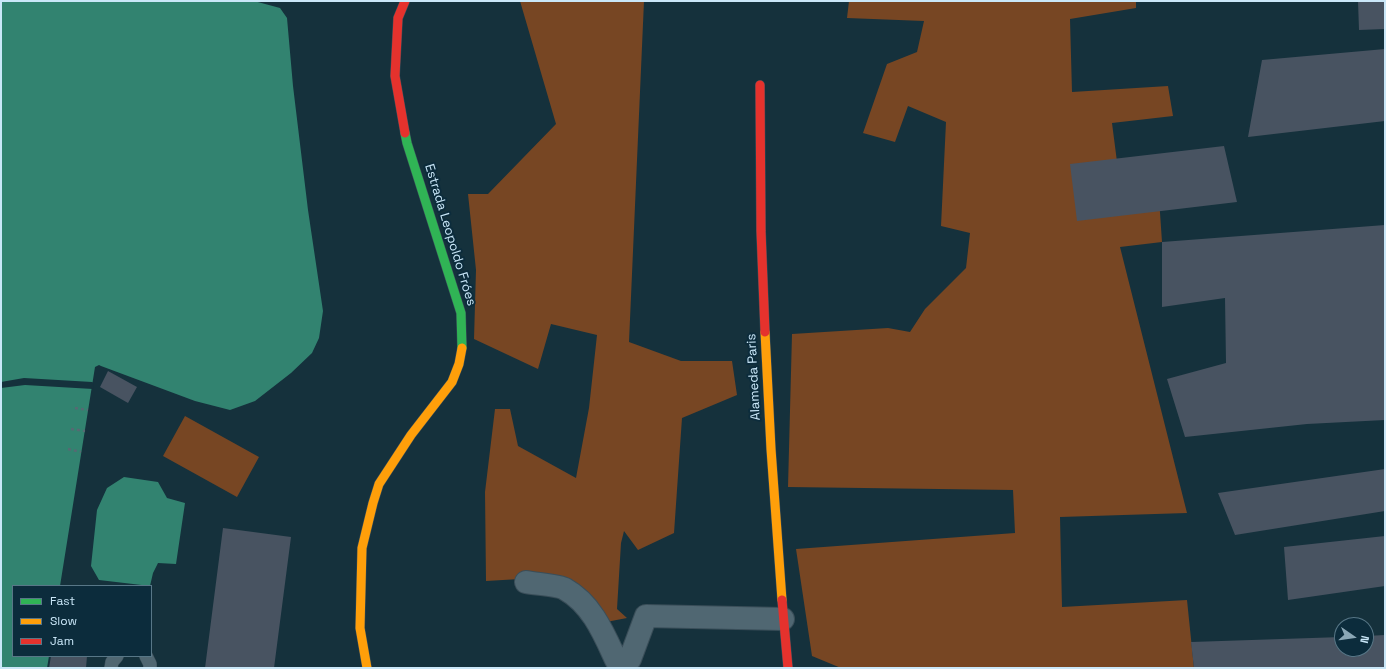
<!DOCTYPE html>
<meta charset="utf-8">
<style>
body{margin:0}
#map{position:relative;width:1386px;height:669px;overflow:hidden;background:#15313c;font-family:"Space Grotesk",sans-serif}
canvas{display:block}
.frame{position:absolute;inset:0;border:2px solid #cae7f8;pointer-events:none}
.legend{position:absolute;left:12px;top:585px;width:140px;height:72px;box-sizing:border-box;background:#0c2c3c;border:1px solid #587787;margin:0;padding:5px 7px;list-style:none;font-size:12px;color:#cae7f8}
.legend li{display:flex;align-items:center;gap:8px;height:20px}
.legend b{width:20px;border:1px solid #587787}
.north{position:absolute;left:1334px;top:617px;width:40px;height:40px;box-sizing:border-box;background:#0c2c3c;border:1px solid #587787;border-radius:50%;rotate:103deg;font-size:11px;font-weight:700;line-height:16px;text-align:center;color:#cae7f8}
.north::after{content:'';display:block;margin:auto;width:14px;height:18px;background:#8ba7b6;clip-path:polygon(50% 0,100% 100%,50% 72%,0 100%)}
</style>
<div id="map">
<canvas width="1386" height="669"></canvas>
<div class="frame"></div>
<ul class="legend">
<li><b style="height:5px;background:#30b455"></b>Fast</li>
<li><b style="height:5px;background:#ff9f0a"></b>Slow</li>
<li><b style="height:5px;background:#e5322d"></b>Jam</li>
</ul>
<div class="north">N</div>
</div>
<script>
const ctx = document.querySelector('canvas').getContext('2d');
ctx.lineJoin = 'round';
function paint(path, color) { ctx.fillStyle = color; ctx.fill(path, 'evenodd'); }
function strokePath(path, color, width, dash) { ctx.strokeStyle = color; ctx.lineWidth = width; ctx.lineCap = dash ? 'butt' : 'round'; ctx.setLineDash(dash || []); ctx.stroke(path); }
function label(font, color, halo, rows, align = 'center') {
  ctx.font = font + ' "Space Grotesk",sans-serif'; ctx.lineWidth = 4; ctx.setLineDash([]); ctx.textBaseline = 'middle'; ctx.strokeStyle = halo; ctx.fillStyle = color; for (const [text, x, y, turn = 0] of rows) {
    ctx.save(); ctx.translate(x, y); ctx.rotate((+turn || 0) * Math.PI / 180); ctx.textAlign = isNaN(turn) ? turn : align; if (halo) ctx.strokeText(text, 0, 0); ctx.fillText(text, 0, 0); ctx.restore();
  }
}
const green = new Path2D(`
 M520,1h124l-15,341 52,19h51l5,34 -55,23 -8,115 -36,17 -14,-19 -3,12 -4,66 10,9 -21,4 -69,-44 -51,3 -1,-89 10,-83h15l8,37 58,32 13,-70 8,-73 -46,-11 -13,45 -64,-30 2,-69 -8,-76h20l68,-70z
 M849,1h287v7l-66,11 2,73 96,-6 5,30 -61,7 8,62 38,-2 4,59 -42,5 67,266 -127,4 2,90 125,-7 7,68h-353l-29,-12 -16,-107 219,-16 -2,-43 -225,-3 4,-153 96,-6 22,4 15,-23 41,-41 4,-35 -29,-7 5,-104 -38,-16 -13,36 -32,-9 24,-69 30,-12 7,-31 -77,-3z
 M185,416l74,41 -22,40 -74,-41z`);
const water = new Path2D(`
 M1,1h253l26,7 7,10 6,68 15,124 15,101 -4,27 -7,15 -21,20 -36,28 -25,9 -35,-9 -94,-35 -2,-1 -4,2 -35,219h-47v70h36l-2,12h-46z
 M124,477l34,5 9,16 18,5 -9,61 -18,-1 -5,10 -3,13 -51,-6 -8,-14 6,-56 10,-22z`);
const pier = new Path2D(`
 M24,378l68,4 2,1 -1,6 -68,-4 -24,3v-6z`);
const building = new Path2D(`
 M1358,1h27v28l-26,1z
 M1385,49v72l-137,16 14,-77z
 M1224,146l13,56 -160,19 -7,-57z
 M1385,225v195l-78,4 -122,13 -18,-58 59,-16 -1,-65 -63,9v-65z
 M108,371l29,16 -9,16 -28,-16z
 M1385,469v42l-150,24 -17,-42z
 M223,528l68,9 -17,131h-69z
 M1385,536v50l-97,14 -4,-53z
 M1385,635v33h-191l-3,-26 151,-5v12h24v-13z
 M51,656h36l-1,12h-37z`);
const path = new Path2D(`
 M75,408l13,2
 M71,429l14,2
 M68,449l13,3`);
const lane = new Path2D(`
 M146,656l4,8v4
 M111,668l1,-6 5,-6`);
const street = new Path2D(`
 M526,582c9,2 32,3 39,7 27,15 39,45 51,71l14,-1 16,-43 137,3`);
const fast = new Path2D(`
 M405,133l2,10 54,170 1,35`);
const slow = new Path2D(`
 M765,332l6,117 11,151
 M367,668l-7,-40 2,-80 11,-45 6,-19 32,-49 41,-53 7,-18 3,-16`);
const jam = new Path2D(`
 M405,1l-7,17 -3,58 10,57
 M760,85l1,146 4,101
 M782,600l6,68`);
const streetNames = [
 ["Estrada Leopoldo Fróes",450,235,73],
 ["Alameda Paris",754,377,-93]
];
paint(green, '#774623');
paint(water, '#328370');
paint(pier, '#15313c');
paint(building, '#485361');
strokePath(lane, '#3a4e59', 14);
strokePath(street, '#3a4e59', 24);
strokePath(fast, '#3a4e59', 10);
strokePath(slow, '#3a4e59', 10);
strokePath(jam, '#3a4e59', 10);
strokePath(path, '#566a73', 2.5, [3, 3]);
strokePath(lane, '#506772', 13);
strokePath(street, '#506772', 22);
strokePath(fast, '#30b455', 9);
strokePath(slow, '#ff9f0a', 9);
strokePath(jam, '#e5322d', 9);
label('13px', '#cae7f8', '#0c2c3c', streetNames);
</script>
